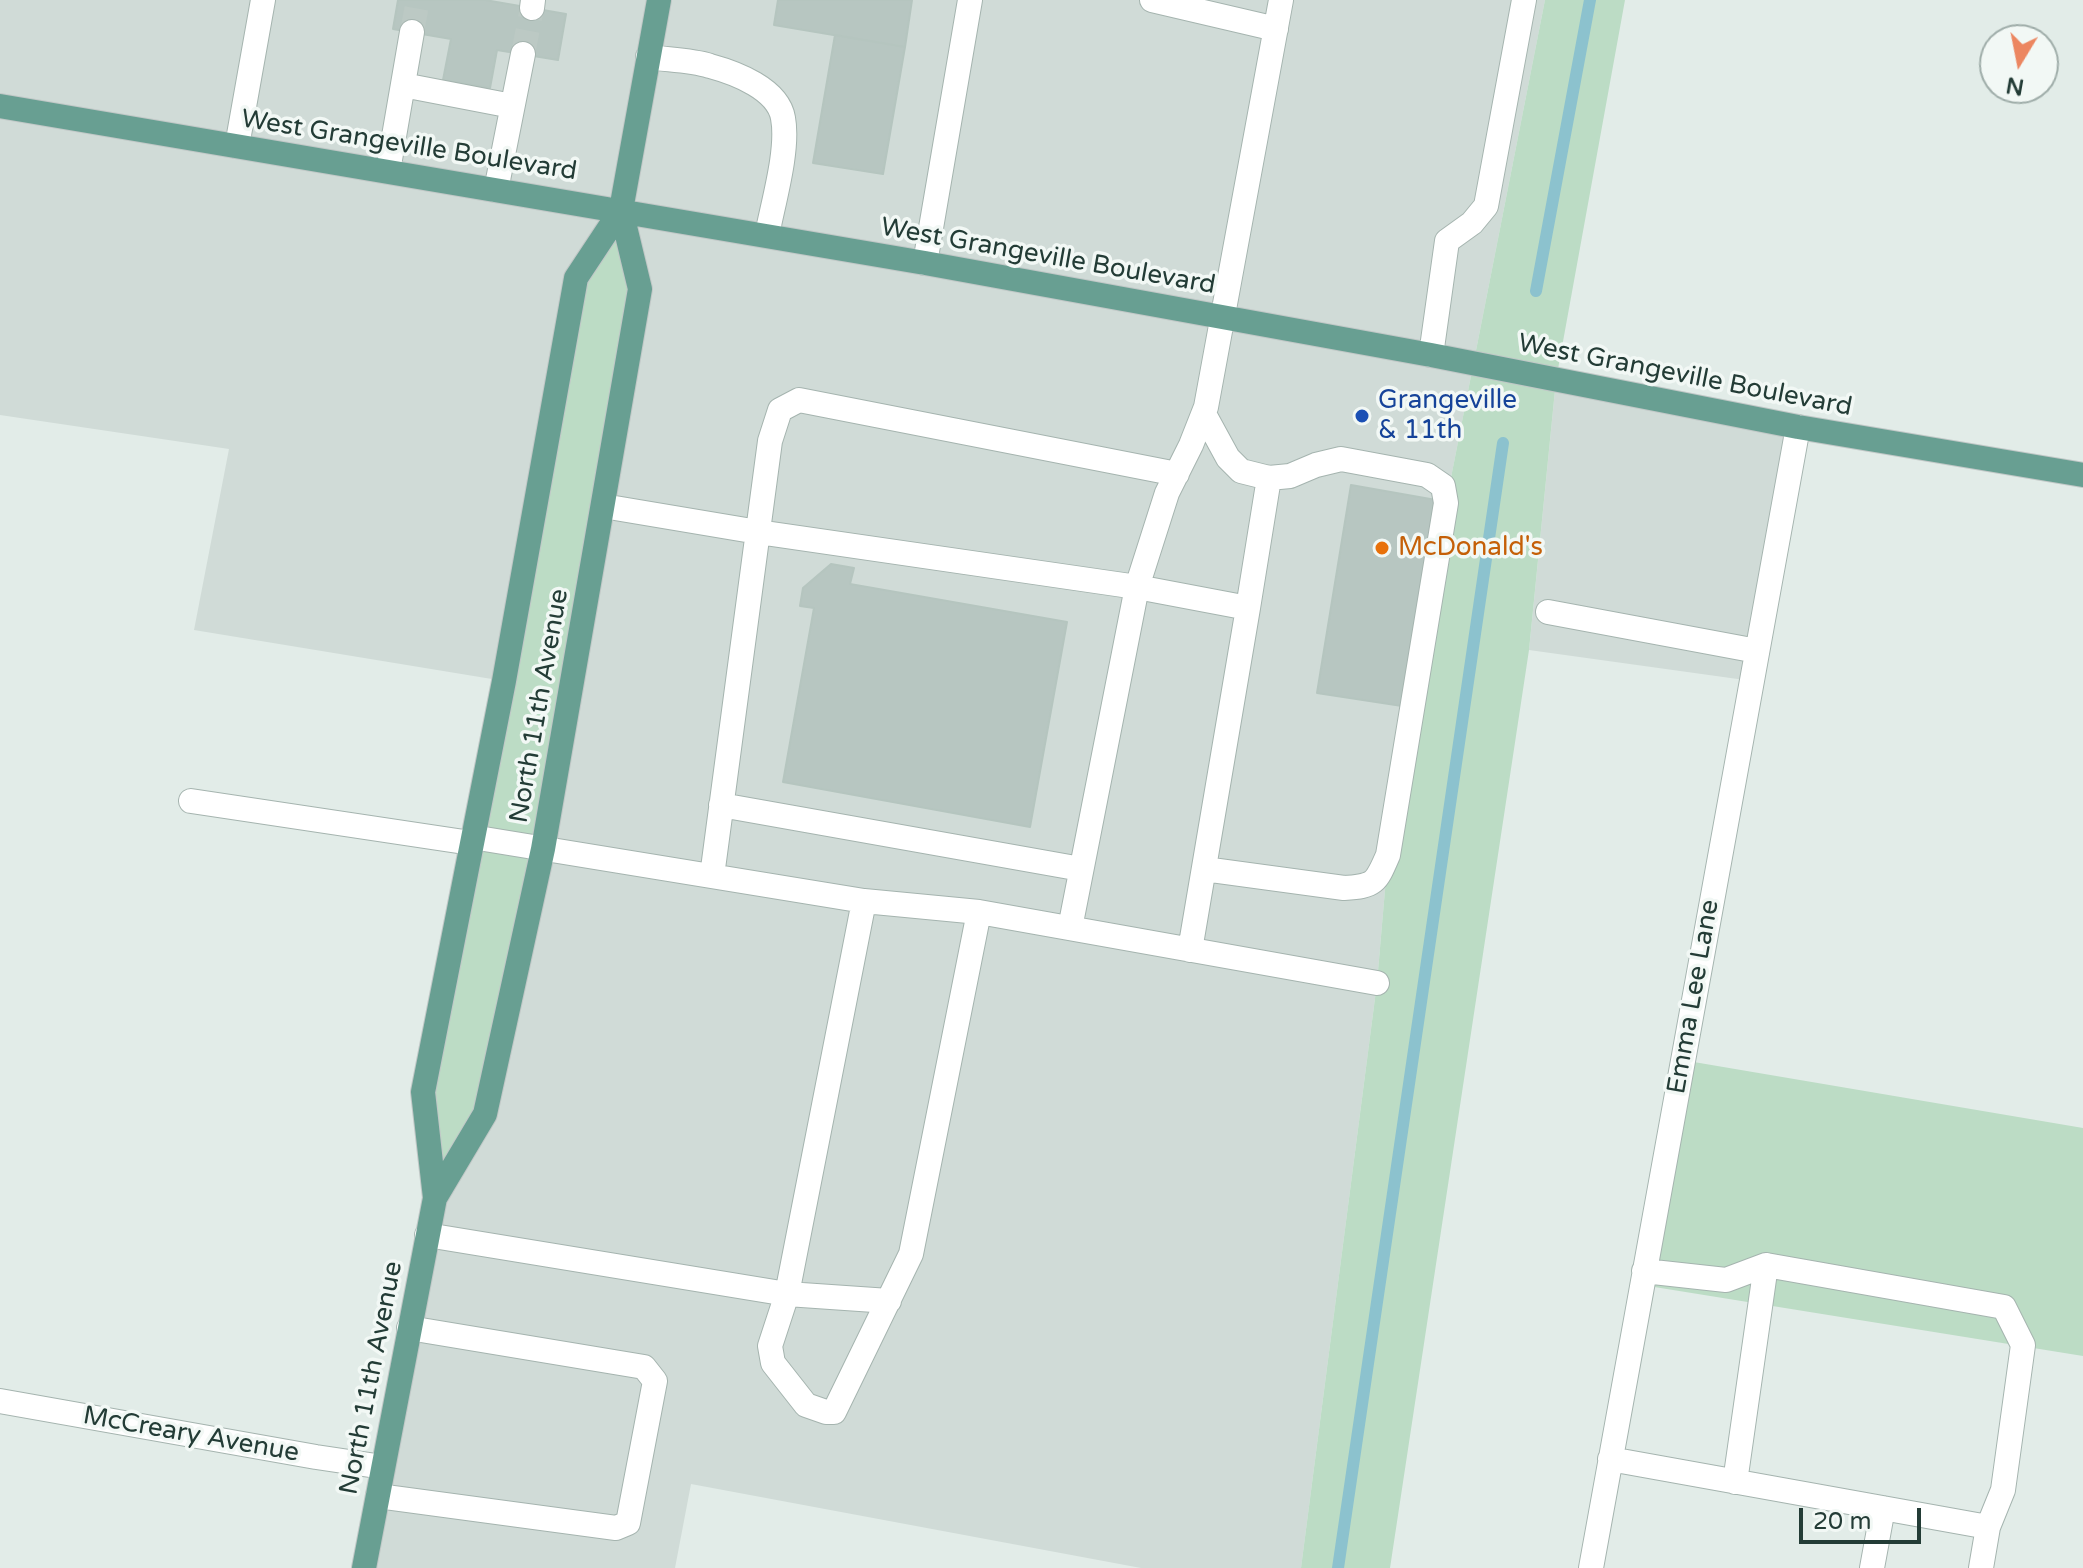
<!DOCTYPE html>
<style>
body{margin:0}
#map{position:relative;width:2083px;height:1568px;overflow:hidden;background:#e2ece8;font-family:"Varela Round",sans-serif}
canvas{display:block}
.north{position:absolute;left:1979px;top:24px;width:80px;height:80px;box-sizing:border-box;background:#f2f8f5;border:2px solid #9fada9;border-radius:50%;rotate:190deg;font-size:22px;font-weight:700;line-height:32px;text-align:center;color:#233c36}
.north::after{content:'';display:block;margin:auto;width:28px;height:36px;background:#ec8660;clip-path:polygon(50% 0,100% 100%,50% 72%,0 100%)}
.scale{position:absolute;left:1799px;top:1508px;width:122px;height:36px;box-sizing:border-box;border:4px solid #233c36;border-top:0;padding-left:10px;font-size:24px;line-height:28px;white-space:nowrap;color:#233c36;-webkit-text-stroke:6px #f2f8f5;paint-order:stroke}
</style>
<div id="map">
<canvas width="2083" height="1568"></canvas>
<div class="north">N</div>
<div class="scale">20 m</div>
</div>
<script>
const ctx = document.querySelector('canvas').getContext('2d');
ctx.lineJoin = 'round';
function paint(path, color) { ctx.fillStyle = color; ctx.fill(path, 'evenodd'); }
function strokePath(path, color, width, dash) { ctx.strokeStyle = color; ctx.lineWidth = width; ctx.lineCap = dash ? 'butt' : 'round'; ctx.setLineDash(dash || []); ctx.stroke(path); }
function label(font, color, halo, rows, align = 'center') {
  ctx.font = font + ' "Varela Round",sans-serif'; ctx.lineWidth = 7; ctx.setLineDash([]); ctx.textBaseline = 'middle'; ctx.strokeStyle = halo; ctx.fillStyle = color; for (const [text, x, y, turn = 0] of rows) {
    ctx.save(); ctx.translate(x, y); ctx.rotate((+turn || 0) * Math.PI / 180); ctx.textAlign = isNaN(turn) ? turn : align; if (halo) ctx.strokeText(text, 0, 0); ctx.fillText(text, 0, 0); ctx.restore();
  }
}
const built = new Path2D(`
 M0,0h1545l-99,503 -58,352 -11,128 -76,585h-160l-450,-84 -16,84h-311l19,-101 121,-786 -310,-51 35,-181 -229,-34z
 M1556,380l242,47 -46,254 -223,-31z`);
const green = new Path2D(`
 M1545,0h80l-69,380 -27,270 -139,918h-89l76,-585 11,-128 58,-352z
 M621,210l19,79 -155,825 -50,84 -12,-106 153,-814z
 M1682,1060l401,68v228l-441,-71z`);
const stream = new Path2D(`
 M1536,291l54,-291
 M1338,1568l165,-1125`);
const building = new Path2D(`
 M398,0h87l81,14 -8,46 -61,-10 -7,38 -47,-8 8,-41 -58,-10z
 M778,0h134l-7,47 -131,-22z
 M835,35l70,12 -22,127 -70,-11z
 M1351,485l85,15 -34,206 -85,-13z
 M831,564l23,4 -4,16 217,38 -37,205 -247,-45 31,-174 -14,-2 3,-18z`);
const minorTunnel = new Path2D(`
 M412,32l6,-32
 M523,54l9,-46`);
const minor = new Path2D(`
 M1152,0l124,29
 M532,8l1,-8
 M648,57c21,3 43,3 62,9 26,7 68,23 73,52 6,32 -10,85 -16,117
 M403,85l109,21
 M237,146l26,-146
 M388,171l24,-139
 M496,190l27,-136
 M925,263l45,-263
 M1431,355l16,-114 25,-18 14,-17 38,-206
 M1204,414l24,44 13,13 28,7 21,-2 26,-11 25,-6 86,16 16,11 3,17 -58,352c-12,28 -13,31 -44,33l-140,-19
 M603,506l155,26 379,55 111,21 -58,342
 M1248,608l21,-130
 M1548,612l209,39
 M191,801l280,42
 M721,805l360,64
 M472,837l392,64 115,11 398,71
 M712,876l58,-435 10,-31 19,-10 378,74
 M1070,928l67,-341 30,-94 24,-48 15,-38 75,-407
 M427,1235l360,59 77,-393
 M889,1301l-102,-7 -17,52 3,17 33,42 20,7h8l77,-158 68,-342
 M0,1401l316,56 67,10
 M1610,1459l378,68 15,-37 20,-145 -19,-38 -238,-42 -40,15 -82,-9
 M1735,1482l31,-217
 M378,1496l238,32 12,-5 27,-142 -11,-14 -235,-39
 M1591,1568l207,-1141
 M1872,1568l11,-60
 M1981,1568l7,-41`);
const major = new Path2D(`
 M0,106l925,157 506,92 367,72 285,48
 M435,1198l50,-84 58,-265 97,-560 -19,-79 38,-210
 M364,1568l71,-370 -12,-106 81,-411 72,-403 45,-68`);
const markers = [
 [1362,416,8,"#1a4fb4"],
 [1382,548,8,"#e8710a"]
];
const streetNames = [
 ["West Grangeville Boulevard",409,146,9],
 ["West Grangeville Boulevard",1048,257,10],
 ["West Grangeville Boulevard",1685,376,11],
 ["North 11th Avenue",540,706,-80],
 ["Emma Lee Lane",1694,997,-80],
 ["North 11th Avenue",372,1378,-79],
 ["McCreary Avenue",191,1435,10]
];
const transitNames = [
 ["Grangeville",1378,401],
 ["& 11th",1378,431]
];
const foodNames = [
 ["McDonald's",1398,548]
];
paint(built, '#d0dbd7');
paint(green, '#bcdcc5');
strokePath(stream, '#8cc2ce', 12);
paint(building, '#b7c6c1');
strokePath(building, '#b5c5bf', 2);
strokePath(minorTunnel, '#bcc9c4', 24, [24, 12]);
strokePath(minor, '#a5b4af', 26);
strokePath(major, '#c1c8c7', 26);
strokePath(minor, '#fff', 24);
strokePath(major, '#689f92', 24);
for (const [x, y, r, color] of markers) { const dot = new Path2D(); dot.arc(x, y, r, 0, 2 * Math.PI); ctx.fillStyle = color; ctx.fill(dot); strokePath(dot, '#f2f8f5', 3); }
label('26px', '#233c36', '#f2f8f5', streetNames);
label('26px', '#164399', '#f2f8f5', transitNames, 'left');
label('26px', '#c56008', '#f2f8f5', foodNames, 'left');
</script>
